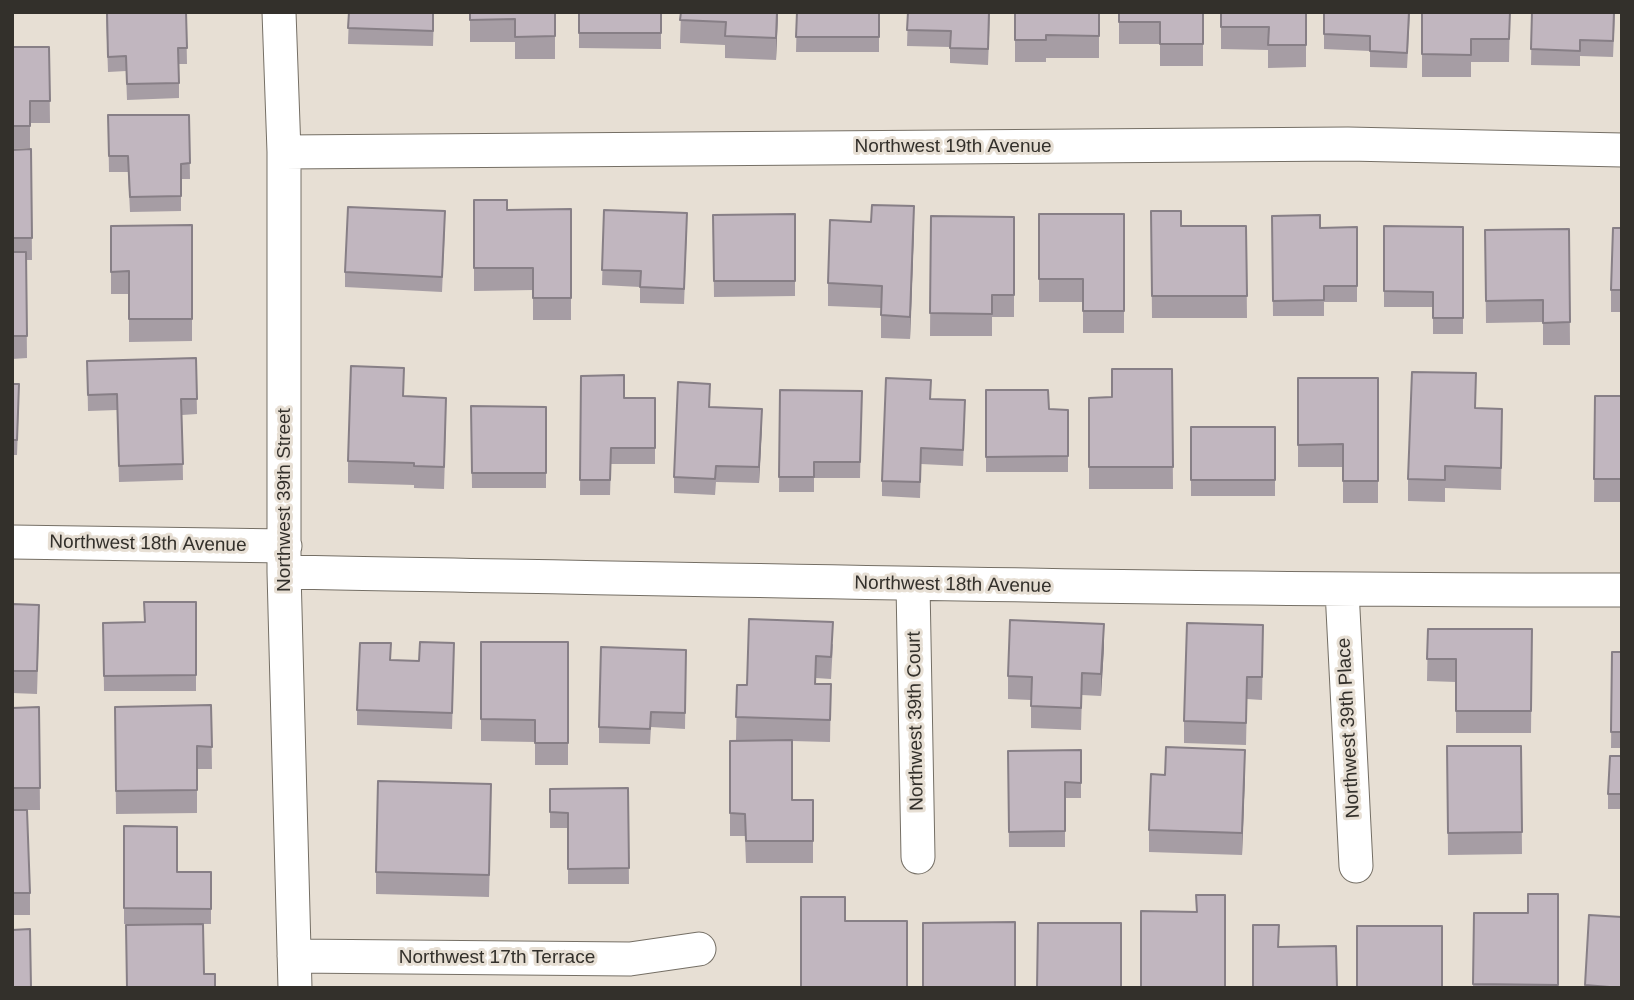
<!DOCTYPE html>
<style>
body{margin:0}
#map{position:relative;width:1634px;height:1000px;overflow:hidden;background:#e7dfd4;font-family:Helvetica,sans-serif}
canvas{display:block}
.frame{position:absolute;inset:0;border:14px solid #33302b;pointer-events:none}
</style>
<div id="map">
<canvas width="1634" height="1000"></canvas>
<div class="frame"></div>
</div>
<script>
const ctx = document.querySelector('canvas').getContext('2d');
ctx.lineJoin = 'round';
function strokePath(path, color, width, dash) { ctx.strokeStyle = color; ctx.lineWidth = width; ctx.lineCap = dash ? 'butt' : 'round'; ctx.setLineDash(dash || []); ctx.stroke(path); }
function paint(path, color) { ctx.fillStyle = color; ctx.fill(path, 'evenodd'); }
function label(font, color, halo, rows, align = 'center') {
  ctx.font = font + ' Helvetica,sans-serif'; ctx.lineWidth = 6; ctx.setLineDash([]); ctx.textBaseline = 'middle'; ctx.strokeStyle = halo; ctx.fillStyle = color; for (const [text, x, y, turn = 0] of rows) {
    ctx.save(); ctx.translate(x, y); ctx.rotate((+turn || 0) * Math.PI / 180); ctx.textAlign = isNaN(turn) ? turn : align; if (halo) ctx.strokeText(text, 0, 0); ctx.fillText(text, 0, 0); ctx.restore();
  }
}
const street = new Path2D(`
 M279,12l5,140v420l11,416
 M284,152l1064,-8 274,6
 M12,542l273,4
 M284,572c446,8 892,18 1338,18
 M913,585l5,272
 M1342,590l14,276
 M294,956l336,3 69,-10`);
const wall = new Path2D(`
 M106,12h80l1,52h-8v34l-52,2 -1,-29 -18,1z
 M349,12h85l-1,34 -85,-2z
 M470,12h85v47h-40v-17h-45z
 M579,12h82v37l-82,-1z
 M681,12h97l-2,48 -51,-2v-13l-45,-2z
 M797,12h82v40h-83z
 M908,12h82l-2,53 -38,-2v-16l-43,-1z
 M1015,12h84v46h-53v4h-31z
 M1119,12h84v54h-43v-22h-41z
 M1221,12h85v55l-38,1v-18l-47,-1z
 M1324,12h86l-3,56 -37,-1v-16l-46,-2z
 M1422,12h88l-1,50h-38v15h-49z
 M1532,12h83l-2,45 -33,-1v10l-49,-1z
 M12,47h37l1,76h-20v25l-18,1z
 M108,115h81l1,64h-9v32l-51,1 -2,-40h-19z
 M31,149l1,111h-6l1,98 -15,1v-209z
 M474,200l33,10 64,-1v111h-38v-30l-59,1z
 M604,210l83,19 -3,75 -44,-1v-16l-38,-2z
 M1151,211l30,15h65l1,92h-95z
 M795,214v82l-81,1 -1,-82z
 M1039,214h85v119h-41v-31h-44z
 M931,216l83,1v100h-22v19h-62z
 M1272,216l48,12 37,-1v75h-33v14h-51z
 M192,225v116l-63,1v-48h-18v-68z
 M1384,226l79,1v107h-30v-27h-49z
 M445,227l-3,65 -97,-5v-15z
 M914,228l-4,111 -29,-1v-30l-53,-2v-23z
 M1622,228v84h-11v-22z
 M1569,229l1,116h-27v-23l-57,1 -1,-93z
 M196,358l1,56 -15,1 1,65 -64,2 -2,-72 -29,1 -1,-50z
 M1172,369l1,120h-84v-91l23,-1z
 M581,376l43,22h31v66h-44l-1,31h-30z
 M1298,378h80v125h-35v-36h-45z
 M12,384l7,15 -2,56h-5z
 M780,390l82,1 -2,87h-46v14h-35z
 M986,390l63,19 19,1v62h-82z
 M403,396l43,24 -2,69 -30,-1v-3l-66,-2v-22z
 M1595,396h27v106h-28z
 M931,399l34,16 -2,51 -42,-2 -1,34 -38,-2v-15z
 M471,406l75,1v81h-74z
 M709,407l53,17 -3,59 -43,-1 -1,13 -41,-2v-16z
 M1476,408l26,23 -1,59 -56,-2v14l-37,-1v-22z
 M1191,427h84v69h-84z
 M196,602v89h-92l-1,-68 41,-1z
 M12,604l27,23 -2,67 -25,-1z
 M1428,629h104l-1,104h-75v-51l-29,-1z
 M481,642h87v123h-33v-23l-54,-1z
 M833,644l-2,35 -15,-1 -1,6h16l-1,58 -38,-1v59h21v63h-67l-1,-27h-15v-95h39l-33,-1 1,-55h10z
 M1104,647l-3,49 -19,-1 -1,35 -50,-2v-28l-23,-1v-23z
 M1263,648l-1,52 -15,-1 -1,46 -62,-2v-22z
 M686,650l-1,79 -34,-2 -1,17 -51,-1v-16z
 M1612,652h10v96h-11z
 M454,659l-2,70 -95,-4v-15l34,-50 28,1z
 M211,705l1,64h-15v44l-81,1 -1,-107z
 M39,707l1,103h-15l5,83v22h-18v-207z
 M1447,746h74l1,108 -74,1z
 M1081,750v48h-16v49h-56l-1,-96z
 M1622,756v53h-14v-15z
 M1245,772l-3,83 -93,-3v-22l16,-55z
 M628,788l1,96h-61v-56h-18v-39z
 M491,807l-2,90 -113,-3v-22z
 M124,826l53,46h34v52h-8l-76,64 56,-64h-59z
 M1558,894v94h-85l1,-75h54z
 M1589,915l33,73h-37z`);
const shadedWall = new Path2D(`
 M777,12h1l-2,48v-22z
 M914,206v22l-4,111v-22z
 M762,409v15l-3,59v-16z
 M1104,624v23l-3,49v-22z
 M1245,750v22l-3,83v-22z`);
const building = new Path2D(`
 M107,12h79l1,36h-9l1,35 -52,1 -1,-28 -18,1z
 M349,12h84v19l-85,-3z
 M470,12h85v24l-40,1v-18l-45,1z
 M579,12h82v21h-82z
 M681,12h96l-1,26 -51,-2 1,-14 -46,-2z
 M797,12h82v25h-83z
 M908,12h81l-1,37 -38,-1 1,-17 -44,-1z
 M1015,12h84v24l-53,-1v5h-31z
 M1119,12h84v32h-43v-22h-41z
 M1221,12h85v33h-38l1,-18h-48z
 M1324,12h85l-2,41 -37,-2v-15l-46,-2z
 M1422,12h88l-1,27h-38v16l-49,-1z
 M1532,12h82l-1,29 -33,-1v11l-49,-2z
 M12,47h37l1,54h-20v25h-18z
 M108,115h81l1,48 -9,1v32l-51,1 -2,-41h-19z
 M31,149l1,89h-20v-88z
 M474,200h33v10l64,-1v89h-38v-30h-59z
 M872,205l42,1 -4,111 -29,-2 1,-29 -54,-3 2,-63 41,2z
 M348,207l97,4 -3,66 -97,-5z
 M604,210l83,3 -3,76 -44,-2 1,-16 -39,-1z
 M1151,211h30v15h65l1,70h-95z
 M795,214v67h-81l-1,-66z
 M1039,214h85v97h-41v-32h-44z
 M1320,215v13l37,-1v59h-33v14l-51,1 -1,-85z
 M931,216l83,1v78h-22v19l-62,-1z
 M192,225v94h-63v-48l-18,1v-46z
 M1384,226l79,1v91h-30v-26l-49,-1z
 M1613,228h9v62h-11z
 M1569,229l1,93 -27,1v-23l-57,1 -1,-71z
 M12,252h14l1,84h-15z
 M196,358l1,41h-16l2,65 -64,2 -2,-72 -29,1 -1,-34z
 M351,366l53,2 -1,28 43,2 -2,69 -30,-1v-3l-66,-2z
 M1112,369h60l1,98h-84v-69l23,-1z
 M1412,372l64,1 -1,35 27,1 -1,59 -56,-2v14l-37,-1z
 M624,375v23h31v50h-44l-1,32h-30l1,-104z
 M886,378l45,2 -1,19 35,1 -2,50 -42,-2 -1,34 -38,-1z
 M1298,378h80v103h-35v-37l-45,1z
 M678,382l32,2 -1,23 53,2 -3,58 -43,-1 -1,13 -41,-2z
 M12,384h7l-2,56h-5z
 M780,390l82,1 -2,71h-46v15h-35z
 M986,390h62l1,19 19,1v46l-82,1z
 M1595,396h27v83h-28z
 M471,406l75,1v66h-74z
 M1191,427h84v53h-84z
 M144,602h52v73l-92,1 -1,-53 42,-1z
 M12,604l27,1 -2,66h-25z
 M749,619l84,3 -2,35 -15,-1 -1,28h16l-1,36 -94,-3 1,-32h10z
 M1010,620l94,4 -3,50 -19,-1 -1,35 -50,-2 1,-29 -24,-1z
 M1187,623l76,2 -1,52h-15l-1,46 -62,-2z
 M1428,629h104l-1,82h-75v-52h-29z
 M420,642l34,1 -2,70 -95,-3 3,-67h31l-1,17 29,1z
 M481,642h87v101h-33v-23l-54,-1z
 M601,647l85,3 -1,63 -34,-1 -1,17 -51,-2z
 M1612,652h10v80h-11z
 M211,705l1,42 -15,-1v44l-81,1 -1,-84z
 M39,707l1,81h-28v-80z
 M792,740v60h21v41h-67l-1,-27 -15,-1v-72z
 M1447,746h74l1,86 -74,1z
 M1166,747l79,3 -3,83 -93,-3 2,-56 14,1z
 M1081,750v33l-16,-1v49l-56,1 -1,-81z
 M1610,756h12v38h-14z
 M378,781l113,3 -2,91 -113,-3z
 M628,788l1,80 -61,1v-56l-18,-1v-23z
 M12,810h15l3,83h-18z
 M124,826l53,1v45h34v37l-87,-1z
 M1528,894h30v91l-85,-1 1,-71h54z
 M1196,895h29v93h-84v-77l56,1z
 M801,897h44v24h62v67h-106z
 M1589,915l33,2v71l-37,-3z
 M1015,922v66h-92v-65z
 M1038,923h83v65h-84z
 M203,924l1,50h11v14h-88l-1,-63z
 M1253,925h26l-1,22 58,-1 1,42h-84z
 M1357,926h85v62h-85z
 M30,929l1,59h-19v-58z`);
const streetNames = [
 ["Northwest 19th Avenue",953,147],
 ["Northwest 39th Street",285,500,-90],
 ["Northwest 18th Avenue",148,544,1],
 ["Northwest 18th Avenue",953,585,1],
 ["Northwest 39th Court",916,721,-91],
 ["Northwest 39th Place",1349,728,-93],
 ["Northwest 17th Terrace",497,958]
];
strokePath(street, '#756f65', 35);
strokePath(street, '#fff', 33);
paint(wall, '#a69da4');
paint(shadedWall, '#877f86');
paint(building, '#c1b6bf');
strokePath(building, '#877f86', 2);
label('19px', '#33302b', '#e7dfd4', streetNames);
</script>
